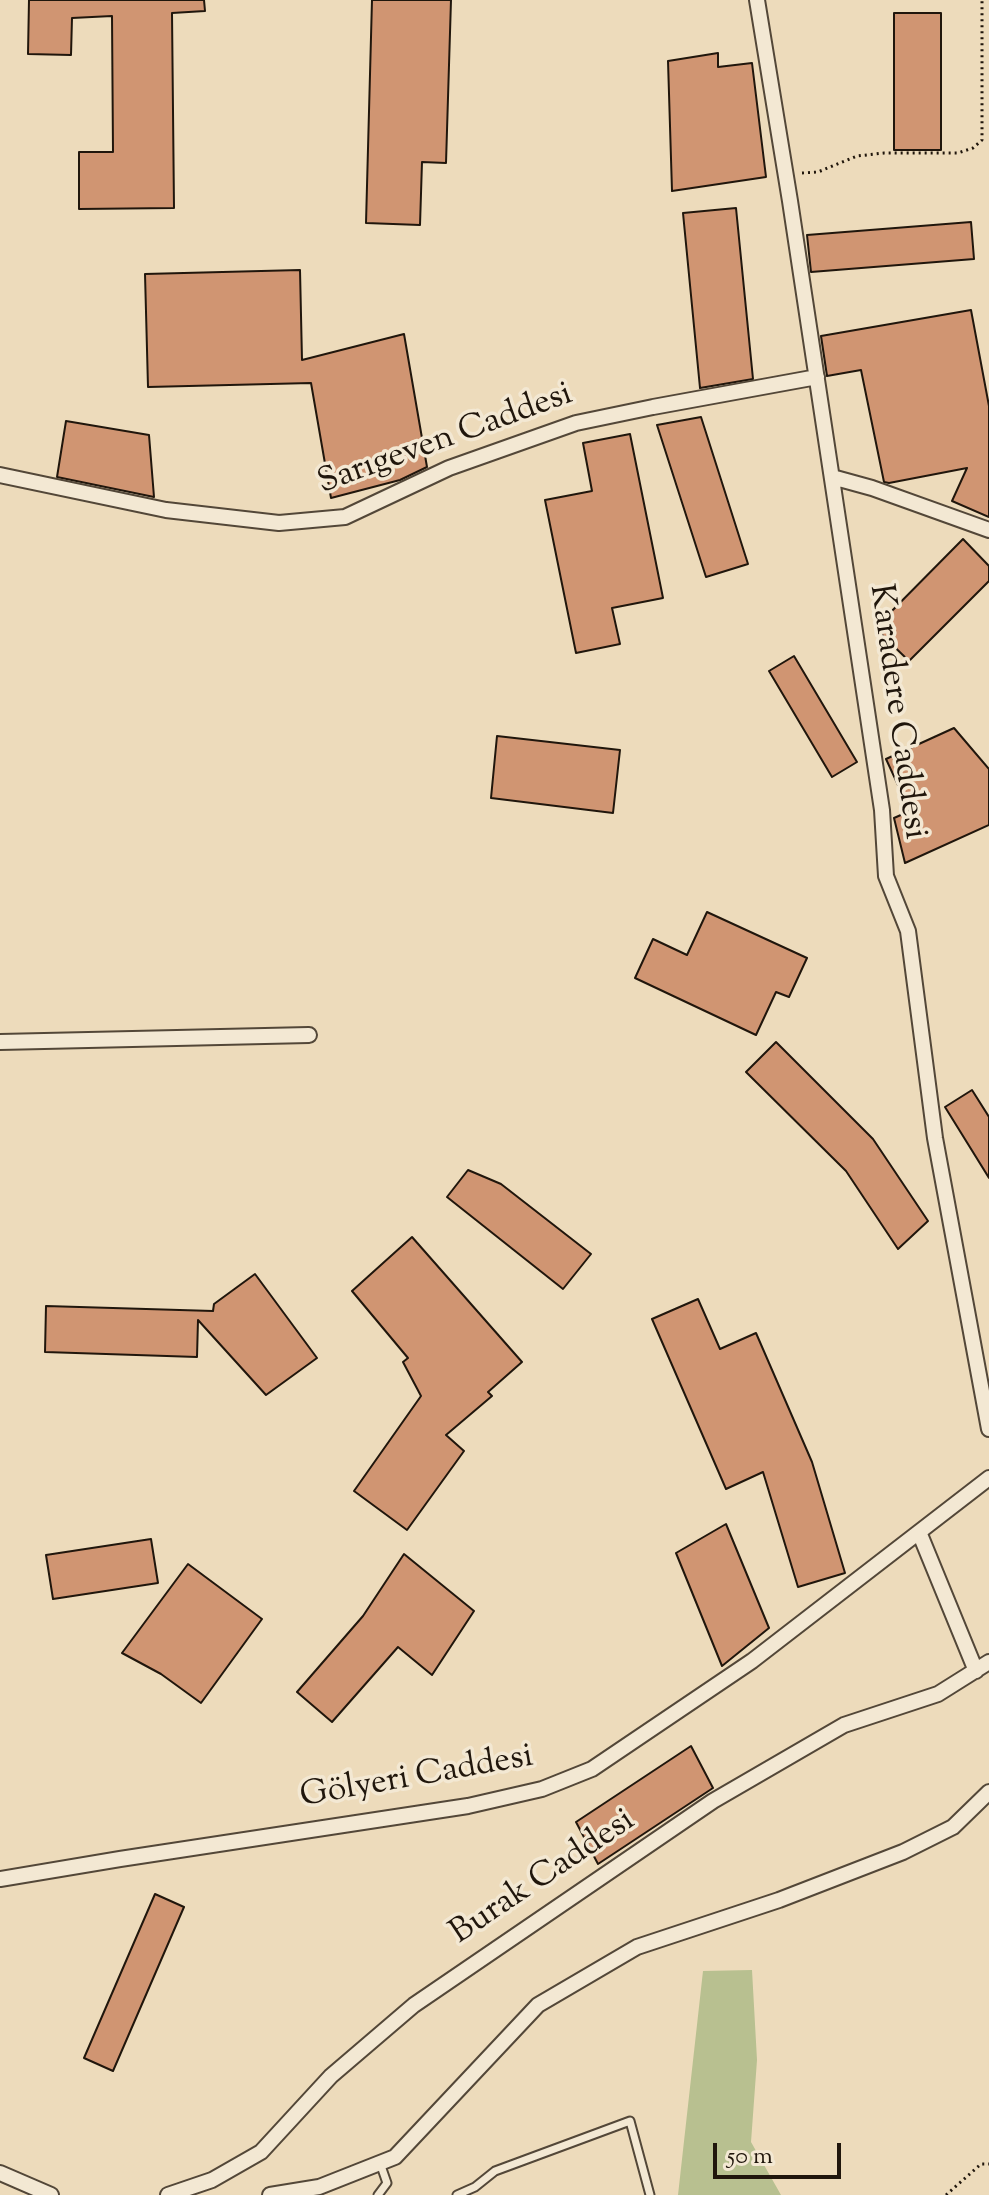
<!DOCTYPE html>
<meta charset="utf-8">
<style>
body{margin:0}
#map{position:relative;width:989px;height:2195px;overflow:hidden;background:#eddbbb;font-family:"Sorts Mill Goudy",serif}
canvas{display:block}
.scale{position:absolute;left:713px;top:2143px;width:128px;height:36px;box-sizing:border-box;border:4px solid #20160c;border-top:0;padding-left:10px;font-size:24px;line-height:28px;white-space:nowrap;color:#20160c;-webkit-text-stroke:6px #f3e8d3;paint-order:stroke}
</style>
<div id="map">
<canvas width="989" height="2195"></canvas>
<div class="scale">50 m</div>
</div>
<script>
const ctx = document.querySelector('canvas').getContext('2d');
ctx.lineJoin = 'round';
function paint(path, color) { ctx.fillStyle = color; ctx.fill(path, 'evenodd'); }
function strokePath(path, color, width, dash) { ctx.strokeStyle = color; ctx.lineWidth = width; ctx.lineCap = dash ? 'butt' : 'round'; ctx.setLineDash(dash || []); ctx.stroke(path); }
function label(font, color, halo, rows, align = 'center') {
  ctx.font = font + ' "Sorts Mill Goudy",serif'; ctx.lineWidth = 7; ctx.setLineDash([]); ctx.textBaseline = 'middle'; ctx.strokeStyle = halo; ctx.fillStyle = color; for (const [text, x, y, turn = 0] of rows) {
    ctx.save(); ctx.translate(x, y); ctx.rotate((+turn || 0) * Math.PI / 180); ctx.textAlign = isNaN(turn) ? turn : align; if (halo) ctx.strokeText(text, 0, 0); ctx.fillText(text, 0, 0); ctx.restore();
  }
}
const green = new Path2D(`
 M752,1970l5,90 -6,82 30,53h-103l25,-224z`);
const building = new Path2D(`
 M29,0h175l1,11 -33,2 2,195 -95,1v-57h34l-1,-136 -40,2 -1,37 -43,-1z
 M372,0h79l-5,163 -24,-1 -2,63 -54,-2z
 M894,13h47v137h-47z
 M718,53v14l34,-4 14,114 -94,14 -4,-130z
 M736,208l17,171 -53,9 -17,-175z
 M971,222l3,37 -163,13 -4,-37z
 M300,270l2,90 102,-26 23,133 -27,13 -69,18 -20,-115 -163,4 -3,-113z
 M971,310l18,96v111l-37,-16 15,-33 -78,15 -5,-1 -23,-112 -34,6 -6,-40z
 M701,417l47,147 -42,13 -49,-152z
 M66,421l83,14 5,62 -97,-20z
 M630,434l33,164 -51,10 8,36 -44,9 -31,-153 47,-9 -9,-48z
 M963,539l26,27v15l-80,80 -34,-33z
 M794,656l63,106 -25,15 -63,-106z
 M954,728l35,41v56l-84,38 -11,-45 16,-7 -24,-52z
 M497,736l123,14 -7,63 -122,-15z
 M707,912l100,46 -18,39 -13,-5 -20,43 -121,-57 18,-39 34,16z
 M776,1042l97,97 55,82 -30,28 -52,-78 -100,-99z
 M972,1090l17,27v61l-44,-71z
 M468,1170l33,14 90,70 -28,35 -116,-92z
 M412,1237l110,125 -34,30 4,4 -46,39 18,16 -57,79 -53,-39 67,-95 -18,-34 5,-4 -56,-67z
 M255,1274l62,84 -51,37 -68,-75 -1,37 -152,-5 1,-46 167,5 1,-7z
 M698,1299l22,50 36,-16 56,129 33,111 -47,14 -35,-115 -37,17 -74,-170z
 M726,1524l43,104 -47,38 -46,-113z
 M151,1539l7,44 -105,16 -7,-44z
 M404,1554l70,57 -42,64 -34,-28 -66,75 -35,-30 66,-76z
 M188,1564l74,55 -61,84 -40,-29 -39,-21z
 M691,1746l22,42 -115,76 -22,-42z
 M155,1894l29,13 -71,164 -29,-13z`);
const path = new Path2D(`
 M802,173l16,-1 39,-16 27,-3h74l15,-5 9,-8v-140
 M946,2195l35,-31h8`);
const service = new Path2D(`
 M378,2195l9,-12 -7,-20
 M457,2195l18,-8 20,-16 135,-50 20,74`);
const minor = new Path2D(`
 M757,0l33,201 92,609 4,66 22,55 27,207 54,291
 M0,475l166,35 113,13 66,-6 104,-49 127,-45 77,-16 164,-30
 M832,477l40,11 117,42
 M0,1042l309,-7
 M919,1532l57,139
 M0,1879l120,-20 348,-53 74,-17 50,-20 160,-108 237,-183
 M0,2173l51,22
 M168,2195l44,-15 49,-28 70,-76 83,-71 299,-204 131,-76 94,-31 51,-32
 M270,2195l49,-8 76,-30 143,-152 99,-58 142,-47 124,-48 50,-25 36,-35`);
const streetNames = [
 ["Sarıgeven Caddesi",446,441,-20],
 ["Karadere Caddesi",895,712,82],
 ["Gölyeri Caddesi",417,1779,-10],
 ["Burak Caddesi",544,1879,-34]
];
paint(green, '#b8c090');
paint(building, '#d09572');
strokePath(building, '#20160c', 2);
strokePath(service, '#534738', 11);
strokePath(minor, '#534738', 18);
strokePath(path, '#20160c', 3, [2, 4]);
strokePath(service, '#f3e8d3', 7);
strokePath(minor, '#f3e8d3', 14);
label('34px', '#20160c', '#f3e8d3', streetNames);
</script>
